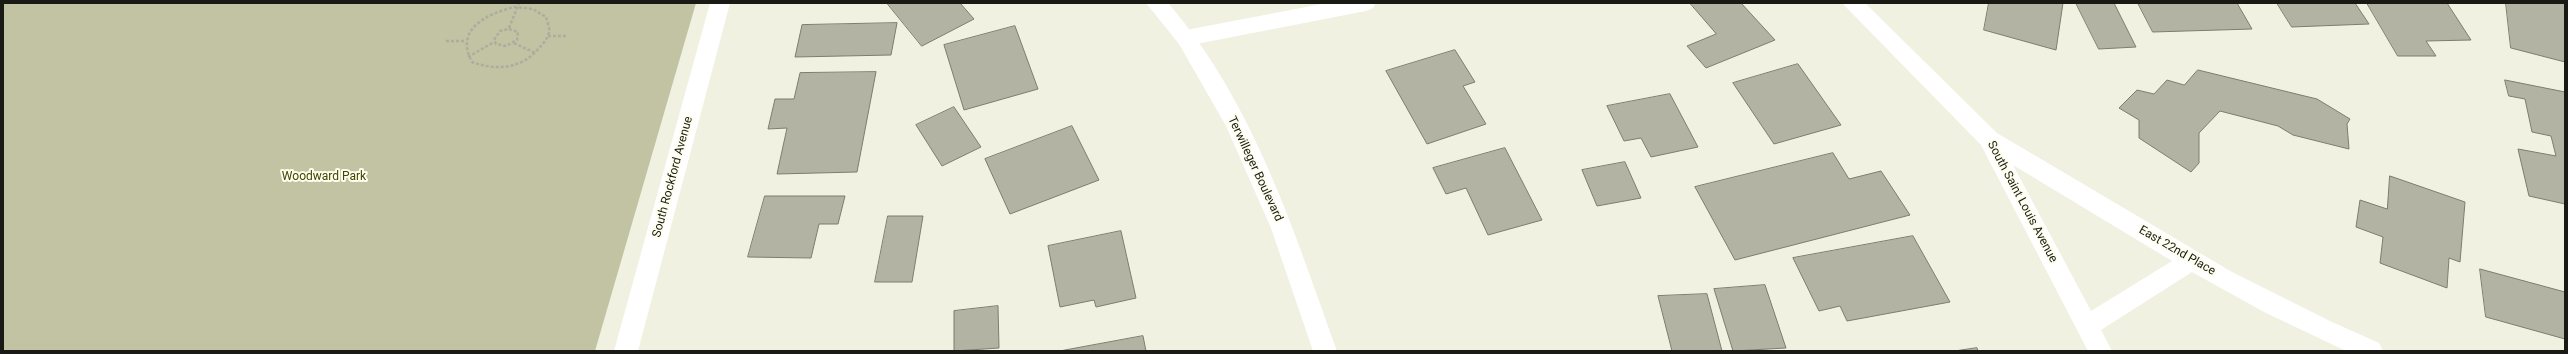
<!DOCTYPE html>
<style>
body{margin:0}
#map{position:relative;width:2568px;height:354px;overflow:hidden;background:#f0f1e0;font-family:Roboto,sans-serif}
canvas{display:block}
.frame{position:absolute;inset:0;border:4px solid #1a1a14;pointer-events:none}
</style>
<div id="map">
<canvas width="2568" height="354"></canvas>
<div class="frame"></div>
</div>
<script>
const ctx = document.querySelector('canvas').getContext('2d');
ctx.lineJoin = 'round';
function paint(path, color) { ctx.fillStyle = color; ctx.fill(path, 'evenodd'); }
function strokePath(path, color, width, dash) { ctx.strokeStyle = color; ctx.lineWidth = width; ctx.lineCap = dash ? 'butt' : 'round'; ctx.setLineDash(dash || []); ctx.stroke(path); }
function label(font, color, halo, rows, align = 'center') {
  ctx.font = font + ' Roboto,sans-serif'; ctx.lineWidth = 4; ctx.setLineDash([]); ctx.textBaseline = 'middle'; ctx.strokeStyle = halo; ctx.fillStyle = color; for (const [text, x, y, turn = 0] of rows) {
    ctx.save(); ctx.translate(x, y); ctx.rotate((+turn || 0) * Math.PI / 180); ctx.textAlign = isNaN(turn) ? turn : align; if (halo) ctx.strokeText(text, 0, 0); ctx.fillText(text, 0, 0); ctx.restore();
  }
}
const green = new Path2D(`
 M3,3h693l-101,348h-592z`);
const building = new Path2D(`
 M887,3h73l14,16 -52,27z
 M1690,3h51l34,37 -69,28 -19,-22 29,-12z
 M1989,3h74l-7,47 -72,-20z
 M2076,3h38l22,44 -37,2z
 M2138,3h99l15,26 -99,3z
 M2277,3h78l14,21 -77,3z
 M2367,3h80l24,37 -45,1 10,15h-38z
 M2506,3h59v59l-54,-14z
 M897,23l-6,32 -96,2 7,-32z
 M1015,26l23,63 -74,21 -20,-65z
 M1455,50l20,32 -12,4 23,38 -59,20 -41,-73z
 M1798,64l43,61 -67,19 -41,-61z
 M2198,70l119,29 33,20 -3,5 2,25 -56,-14 -15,-9 -58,-15 -21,22v30l-8,9 -52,-34v-18l-20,-12 18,-18 17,4 13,-14 17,5z
 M876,72l-19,100 -80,2 10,-46 -19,1 7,-30h19l6,-26z
 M2505,80l60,12v112l-36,-8 -11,-47 38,7 -5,-20 -19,-4 -7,-33 -16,-3z
 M1670,94l28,53 -47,10 -10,-19 -17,3 -17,-35z
 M954,107l27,40 -39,19 -26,-41z
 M1072,126l27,54 -89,34 -25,-55z
 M1505,148l37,72 -54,15 -22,-47 -20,6 -13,-26z
 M1833,153l16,26 32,-8 29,44 -175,45 -40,-73z
 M1625,162l16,36 -44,8 -15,-36z
 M2390,176l75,26 -5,60 -11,-4 -2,30 -67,-25 3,-26 -27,-10 4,-27 27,9z
 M765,196h80l-7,28h-19l-8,34 -63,-1z
 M888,216h35l-11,66h-37z
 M1121,231l15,67 -40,9 -2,-7 -34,7 -12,-61z
 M1913,236l37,66 -103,19 -7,-15 -21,5 -26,-53z
 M2480,269l85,23v47l-79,-22z
 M1765,285l21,63 -53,3 -19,-62z
 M1707,294l15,57h-50l-14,-55z
 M998,306l1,42 -45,3v-40z
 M1143,336l3,15h-86z
 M1977,348l1,3h-23z`);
const path = new Path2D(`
 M514,7l19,2 13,8c1,4 4,11 3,15 -1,6 -6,12 -10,16 -17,21 -43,23 -67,14 -18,-33 15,-48 42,-55z
 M509,28l10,-25
 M509,29l9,3 -1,8 -11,6 -10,-2 -2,-4 6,-9z
 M548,36h18
 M446,41h19
 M514,43l21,10
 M468,57l26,-15`);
const street = new Path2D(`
 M710,3h20l-92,348h-24z
 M1327,3h49l-3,5 -7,3 -180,35 -7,-2 -3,-6 3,-6 7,-2z
 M1842,3h23l132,130 235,139 98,49 49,22 4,8h-37l-82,-39 -72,-40 -91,58 11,21h-24l-107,-206zM2013,165l159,96 -81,50z`);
const secondary = new Path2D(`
 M1146,3h22c85,98 126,228 169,348h-24l-42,-123 -45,-102 -47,-82z`);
const streetNames = [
 ["Terwilleger Boulevard",1255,169,65],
 ["South Rockford Avenue",673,177,-75],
 ["South Saint Louis Avenue",2022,202,62],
 ["East 22nd Place",2177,251,30]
];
const parkNames = [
 ["Woodward Park",324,177]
];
paint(green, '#c1c3a3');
paint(building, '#b2b3a3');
strokePath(building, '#7d7d6f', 1);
strokePath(path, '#acad9f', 2.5, [3, 2]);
paint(street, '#fff');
paint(secondary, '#fff');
label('12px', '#1a1a14', '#fdfeed', streetNames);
label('12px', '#434303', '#fdfeed', parkNames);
</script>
